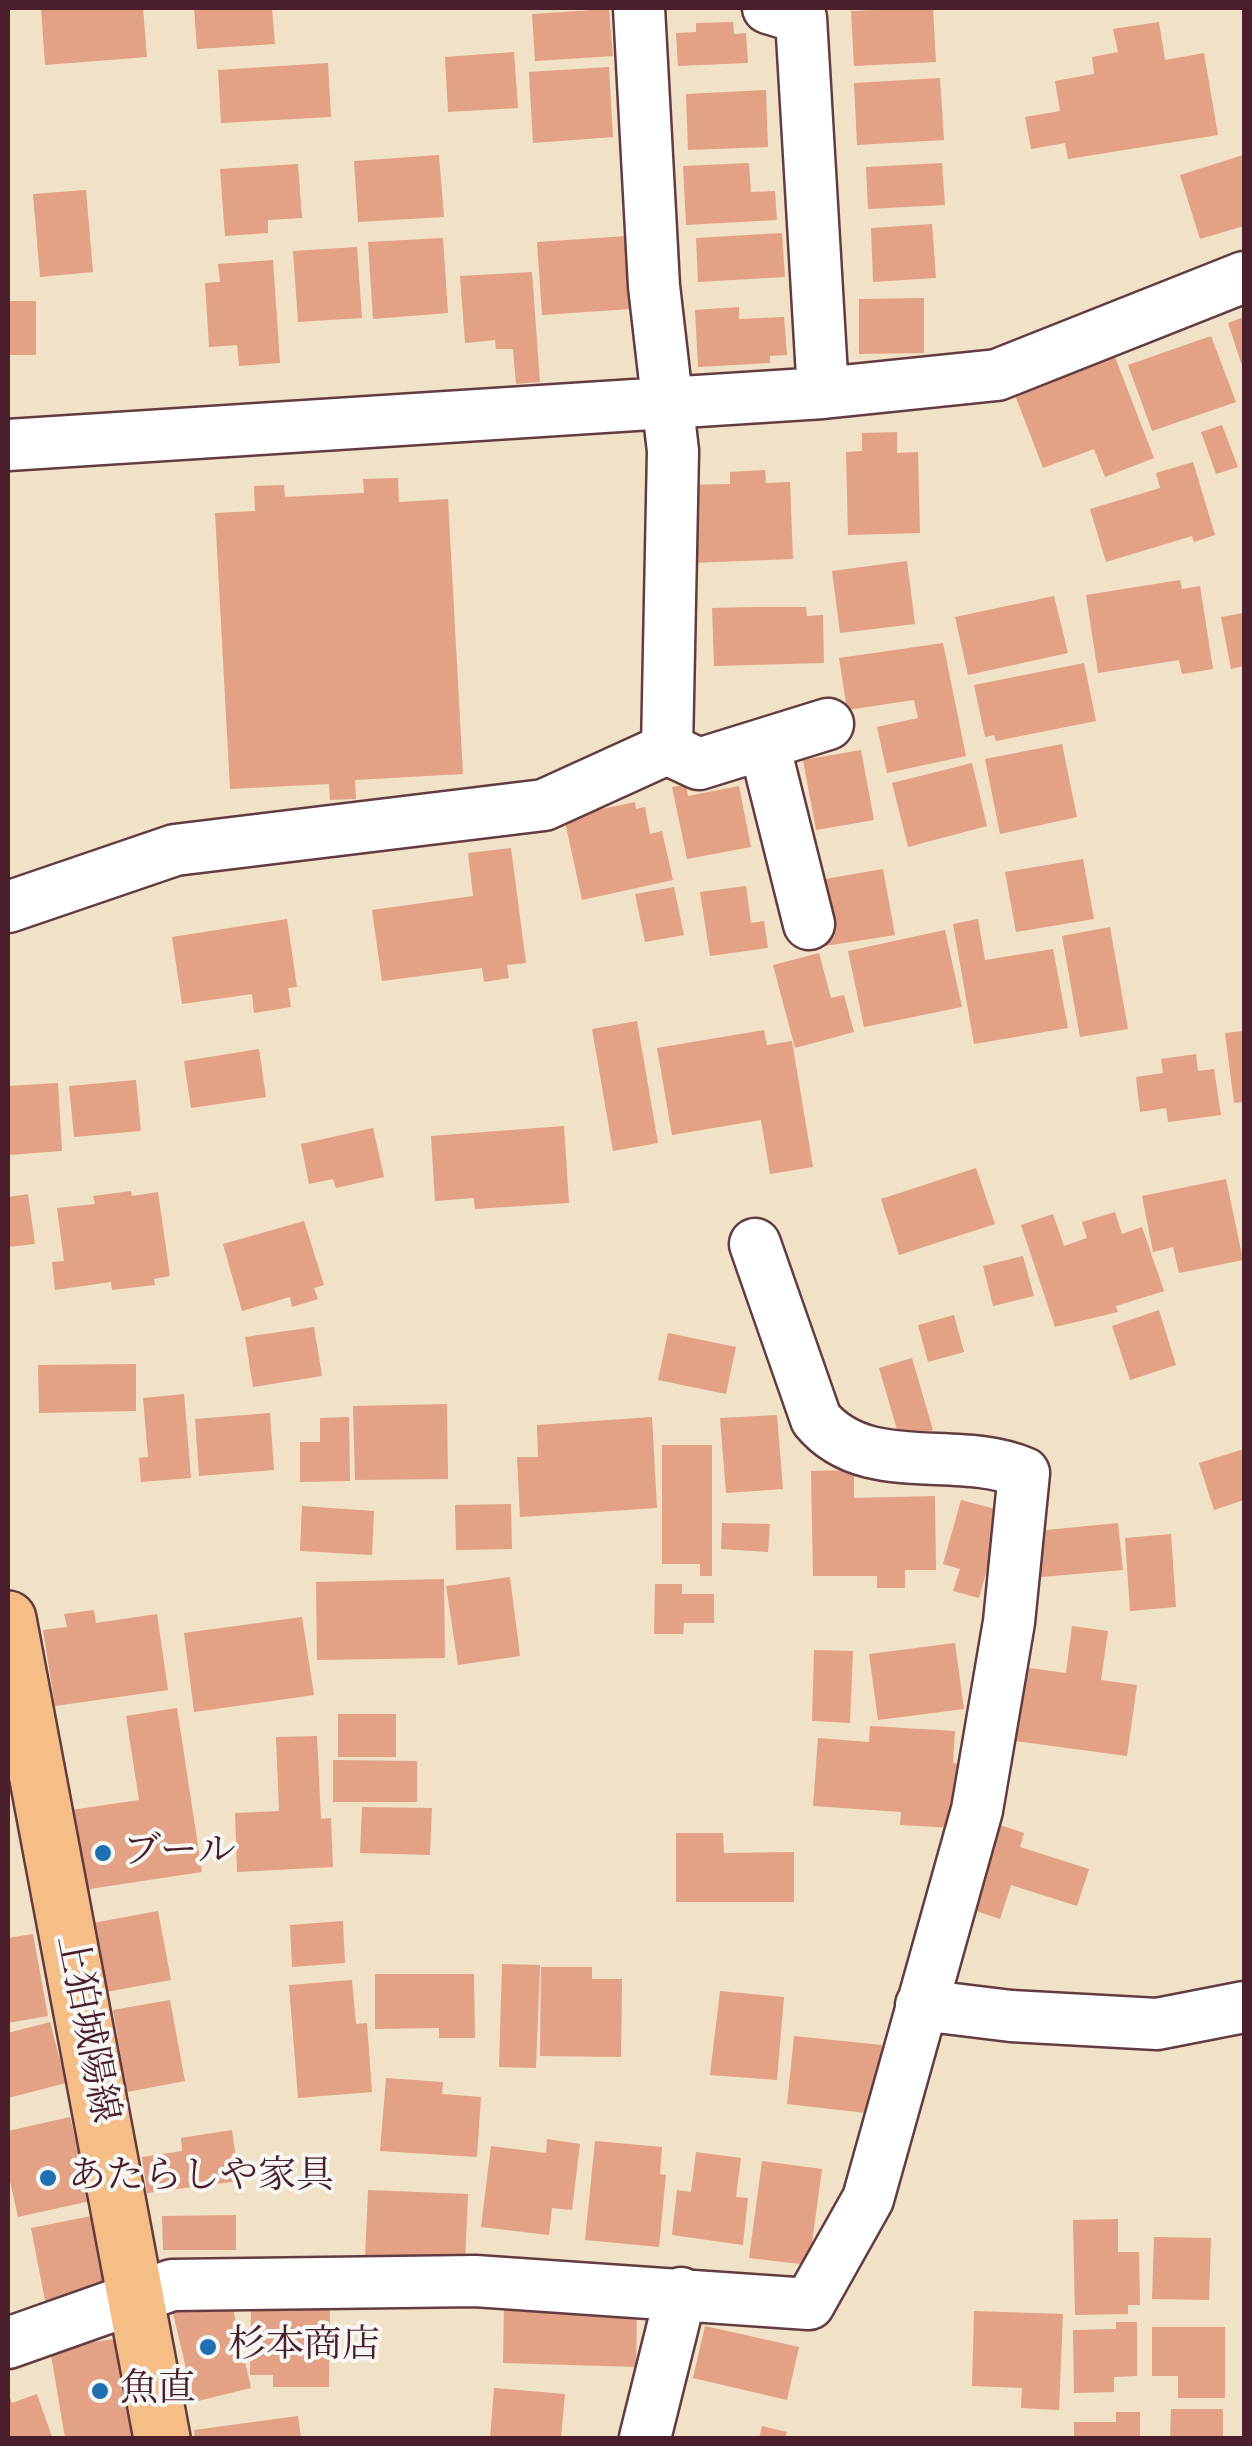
<!DOCTYPE html>
<meta charset="utf-8">
<style>
body{margin:0}
#map{position:relative;width:1252px;height:2446px;overflow:hidden;background:#f1e1c6;font-family:Alegreya,serif}
canvas{display:block}
.frame{position:absolute;inset:0;border:10px solid #4a1f2b;pointer-events:none}
</style>
<div id="map">
<canvas width="1252" height="2446"></canvas>
<div class="frame"></div>
</div>
<script>
const ctx = document.querySelector('canvas').getContext('2d');
ctx.lineJoin = 'round';
function paint(path, color) { ctx.fillStyle = color; ctx.fill(path, 'evenodd'); }
function strokePath(path, color, width, dash) { ctx.strokeStyle = color; ctx.lineWidth = width; ctx.lineCap = dash ? 'butt' : 'round'; ctx.setLineDash(dash || []); ctx.stroke(path); }
function label(font, color, halo, rows, align = 'center') {
  ctx.font = font + ' Alegreya,"Noto Serif JP",serif'; ctx.lineWidth = 8; ctx.setLineDash([]); ctx.textBaseline = 'middle'; ctx.strokeStyle = halo; ctx.fillStyle = color; for (const [text, x, y, turn = 0] of rows) {
    ctx.save(); ctx.translate(x, y); ctx.rotate((+turn || 0) * Math.PI / 180); ctx.textAlign = isNaN(turn) ? turn : align; if (halo) ctx.strokeText(text, 0, 0); ctx.fillText(text, 0, 0); ctx.restore();
  }
}
const building = new Path2D(`
 M41,8h102l4,49 -102,8z
 M194,8h78l3,36 -78,5z
 M933,8l3,54 -82,4 -3,-55z
 M609,9l4,47 -78,5 -3,-47z
 M733,22l1,12 12,-1 2,30 -70,3 -2,-33 20,-1v-9z
 M1159,22l6,38 39,-7 14,82 -150,24 -3,-16 -34,6 -6,-32 35,-6 -5,-30 39,-7 -2,-17 26,-5 -5,-23z
 M514,52l4,56 -70,4 -3,-55z
 M328,63l3,54 -110,6 -3,-53z
 M609,67l4,70 -80,6 -4,-71z
 M940,78l4,62 -87,5 -3,-62z
 M766,90l2,57 -80,3 -2,-56z
 M439,155l5,62 -86,5 -4,-61z
 M1243,155l1,71 -44,13 -20,-64z
 M749,163l2,29 24,-1 2,29 -91,5 -3,-59z
 M942,163l3,42 -77,4 -2,-42z
 M298,164l4,54 -34,2v13l-43,3 -5,-67z
 M86,190l7,82 -53,5 -7,-83z
 M932,224l4,54 -63,4 -2,-54z
 M782,233l3,44 -87,5 -2,-44z
 M626,236l5,73 -89,6 -5,-73z
 M443,238l5,75 -75,6 -5,-77z
 M357,247l5,71 -64,4 -5,-71z
 M273,260l7,103 -41,3 -2,-21 -28,2 -4,-64 15,-1 -2,-18z
 M532,272l8,110 -24,2 -3,-35h-17l-1,-9 -30,3 -5,-67z
 M924,298v55l-65,1v-55z
 M8,301h28v54h-28z
 M739,307v12l45,-2 3,38 -17,1v7l-72,4 -3,-57z
 M1244,317v55l-16,-49z
 M1211,336l25,66 -84,29 -24,-66z
 M1115,357l39,101 -49,19 -11,-28 -51,19 -28,-73z
 M1222,425l16,42 -22,7 -15,-42z
 M897,432v21l21,-1 2,81 -72,2 -2,-83 16,-1v-18z
 M1193,462l22,73 -21,7 -2,-6 -86,26 -16,-53 70,-21 -4,-15z
 M765,470l1,13 24,-1 3,77 -102,4 -3,-78 42,-1v-12z
 M398,478l1,24 49,-3 15,275 -108,6 1,19 -26,1 -1,-16 -99,5 -15,-276 40,-2 -1,-25 30,-1 1,12 79,-4 -1,-14z
 M907,561l8,63 -75,9 -8,-62z
 M1180,580l2,9 18,-3 13,83 -31,5 -3,-14 -81,13 -12,-78z
 M1054,596l14,57 -100,22 -13,-58z
 M754,607h52l1,9 16,-1 1,48 -110,3 -2,-58z
 M1244,613v53l-13,3 -10,-52z
 M943,643l23,113 -79,17 -10,-46 41,-9 -4,-18 -67,10 -8,-52z
 M1084,663l12,58 -100,20 -2,-6 -9,2 -11,-52z
 M1062,744l15,73 -77,17 -15,-75z
 M861,750l13,70 -58,10 -13,-70z
 M972,763l15,63 -79,21 -16,-64z
 M686,785l2,11 51,-10 12,61 -64,12 -15,-72z
 M635,802l1,7 9,-2 5,27 12,-3 11,49 -91,20 -18,-83z
 M511,848l15,115 -19,2 2,13 -25,4 -2,-14 -100,13 -10,-71 101,-14 -5,-43z
 M1083,859l11,60 -78,13 -11,-60z
 M883,869l12,66 -70,11 -11,-65z
 M746,886l5,37 13,-2 4,27 -58,8 -10,-64z
 M674,887l10,48 -39,7 -10,-48z
 M287,919l10,68 -9,1 3,19 -37,6 -2,-19 -70,10 -10,-67z
 M978,919l7,41 68,-11 15,79 -94,16 -21,-120z
 M1110,927l18,102 -48,8 -18,-101z
 M945,930l17,77 -98,20 -16,-76z
 M819,953l12,45 13,-3 10,37 -59,16 -22,-83z
 M637,1021l21,122 -45,8 -21,-122z
 M764,1030l3,15 25,-4 21,126 -43,7 -9,-54 -89,15 -15,-87z
 M1244,1031v71l-10,1 -9,-70z
 M259,1049l7,48 -75,11 -7,-47z
 M1196,1054l2,17 16,-2 7,46 -53,7 -2,-14 -26,4 -4,-35 27,-4 -2,-14z
 M136,1080l5,51 -67,6 -5,-51z
 M58,1083l4,68 -54,4v-69z
 M564,1126l5,77 -94,6 -1,-11 -39,3 -4,-65z
 M373,1128l11,49 -48,11 -3,-9 -24,5 -8,-40z
 M976,1168l19,56 -96,31 -18,-56z
 M1226,1179l17,81 -64,13 -6,-26 -20,5 -11,-56z
 M131,1191l1,5 26,-4 12,84 -16,3 1,6 -43,5 -1,-8 -56,8 -3,-28 12,-1 -7,-53 38,-4 -2,-8z
 M28,1194l7,50 -27,3v-50z
 M1115,1212l7,22 20,-7 22,64 -48,15 2,6 -63,15 -34,-102 32,-11 11,32 23,-8 -5,-16z
 M304,1221l20,64 -10,3 4,11 -26,8 -2,-10 -48,14 -19,-67z
 M1023,1256l11,40 -41,10 -10,-40z
 M1159,1310l17,55 -46,15 -18,-54z
 M954,1315l10,37 -36,10 -10,-37z
 M314,1327l8,49 -69,11 -8,-50z
 M668,1333l68,14 -10,47 -68,-14z
 M912,1358l21,72 -33,10 -21,-72z
 M136,1364v47l-97,2 -1,-48z
 M184,1394l7,84 -50,4 -2,-24 9,-1 -5,-59z
 M447,1404l1,75 -93,1 -2,-74z
 M270,1413l4,57 -75,6 -4,-57z
 M777,1415l6,74 -57,4 -6,-75z
 M349,1417l1,64 -50,1v-40h20v-24z
 M652,1417l5,91 -137,9 -3,-60h21l-1,-32z
 M662,1445h50v131h-12v-12h-38z
 M1244,1449v51l-30,10 -15,-47z
 M854,1470v28l81,-2 1,74h-31v18h-28v-12h-64l-2,-105z
 M961,1500l42,11 -24,87 -26,-7 7,-22 -17,-5z
 M511,1504l1,45 -56,1 -1,-45z
 M302,1506l72,5 -2,44 -72,-4z
 M722,1523l48,1 -2,28 -47,-3z
 M1118,1523l5,47 -82,7 -5,-46z
 M1171,1534l5,73 -46,4 -5,-73z
 M510,1577l10,79 -62,9 -12,-79z
 M444,1579l1,79 -128,2 -1,-78z
 M655,1584h27v10h32v29h-30l-1,11h-29z
 M94,1610l2,13 61,-9 11,76 -113,16 -12,-76 24,-3 -3,-13z
 M302,1617l12,78 -120,17 -10,-79z
 M1072,1626l36,5 -7,49 36,5 -10,71 -112,-15 14,-73 37,5z
 M955,1643l9,66 -86,11 -9,-66z
 M814,1650l39,1 -3,72 -38,-2z
 M177,1708l25,164 -119,18 -12,-80 68,-10 -13,-84z
 M338,1714h58v43h-58z
 M870,1726l85,5 -2,32 6,1 -4,64 -55,-3 1,-13 -88,-6 5,-68 51,4z
 M317,1736l4,83 10,-1 2,49 -96,5 -2,-59 44,-2 -3,-74z
 M333,1760l84,1v41h-84z
 M362,1807l70,1 -2,47 -70,-2z
 M991,1822l33,11 -4,14 69,22 -12,37 -66,-21 -11,34 -36,-12z
 M676,1833h47l1,20 70,-1v50h-118z
 M158,1911l13,69 -65,12 -13,-69z
 M343,1921l2,42 -53,4 -2,-42z
 M33,1934l15,82 -40,7v-85z
 M502,1964l38,1 -4,103 -37,-1z
 M541,1967h51v12h30l-1,78 -81,-1z
 M375,1974h99l1,64h-36v-10l-64,1z
 M352,1980l4,44 11,-1 5,69 -74,6 -9,-113z
 M720,1991l64,6 -7,83 -67,-5z
 M170,2000l15,81 -58,11 -14,-82z
 M50,2022l16,61 -58,15v-65z
 M794,2036l88,9 -7,69 -88,-10z
 M386,2078l57,4 -1,12 39,3 -4,60 -97,-6z
 M70,2117l20,84 -72,16 -10,-45v-41z
 M232,2130l7,51 -92,12 -5,-36 40,-6 -1,-13z
 M547,2139l33,5 -8,66 -20,-2 -3,27 -68,-8 10,-81 55,7z
 M595,2141l67,6 -2,27 6,1 -7,72 -74,-7z
 M696,2152l45,6 -5,39 12,1 -5,47 -71,-10 5,-45 14,2z
 M762,2161l60,8 -13,96 -60,-7z
 M368,2190l100,4 -3,70 -100,-5z
 M236,2215v35h-73l-1,-34z
 M91,2216l15,79 -60,11 -15,-78z
 M1118,2219v33h21l1,53h-12v9l-53,1 -2,-95z
 M1154,2237l57,1 -2,62 -57,-1z
 M230,2296l21,92 -57,14 -22,-93z
 M251,2303h79l-1,84h-56v-12h-23z
 M504,2305l133,4 -1,58 -133,-4z
 M974,2311l89,3 -4,96 -38,-2 1,-20 -50,-2z
 M1116,2322h21v54l-23,1v15l-40,1 -1,-63 43,-1z
 M705,2326l94,21 -12,53 -94,-22z
 M1152,2327h73v71h-47v-22h-26z
 M120,2338l17,99 -72,1 -15,-89z
 M494,2388l71,6 -4,44h-71z
 M8,2393l4,10 25,-9 15,43 -44,1z
 M1171,2409h52v29h-53z
 M1116,2412h24v26h-66v-16h42z
 M298,2416l3,22h-106l-1,-8z
 M762,2426l25,6 -2,6h-26z`);
const street = new Path2D(`
 M768,8l33,10 22,375
 M8,445l815,-52 174,-18 247,-98
 M764,744l45,180
 M667,749l32,15 129,-40
 M8,907l167,-57 369,-45 123,-56 6,-298 -19,-165 -15,-278
 M921,2005l90,11 146,8 87,-17
 M8,2343l164,-58 303,-4 334,23 59,-105 109,-389 32,-188 15,-149c-66,-29 -158,7 -208,-54l-61,-175
 M645,2438l36,-145`);
const primary = new Path2D(`
 M8,1619l154,819`);
const markers = [
 [103,1853,10,"#1f6fb2"],
 [48,2178,10,"#1f6fb2"],
 [208,2347,10,"#1f6fb2"],
 [100,2391,10,"#1f6fb2"]
];
const poiNames = [
 ["ブール",123,1853],
 ["あたらしや家具",68,2178],
 ["杉本商店",228,2347],
 ["魚直",120,2391]
];
const streetNames = [
 ["上狛城陽線",86,2029,79]
];
paint(building, '#e3a185');
strokePath(street, '#633c42', 55);
strokePath(primary, '#633c42', 60);
strokePath(street, '#fff', 50);
strokePath(primary, '#f6be87', 55);
for (const [x, y, r, color] of markers) { const dot = new Path2D(); dot.arc(x, y, r, 0, 2 * Math.PI); ctx.fillStyle = color; ctx.fill(dot); strokePath(dot, '#f6f6f2', 4); }
label('38px', '#4a1f2b', '#f6f6f2', poiNames, 'left');
label('38px', '#4a1f2b', '#f6f6f2', streetNames);
</script>
